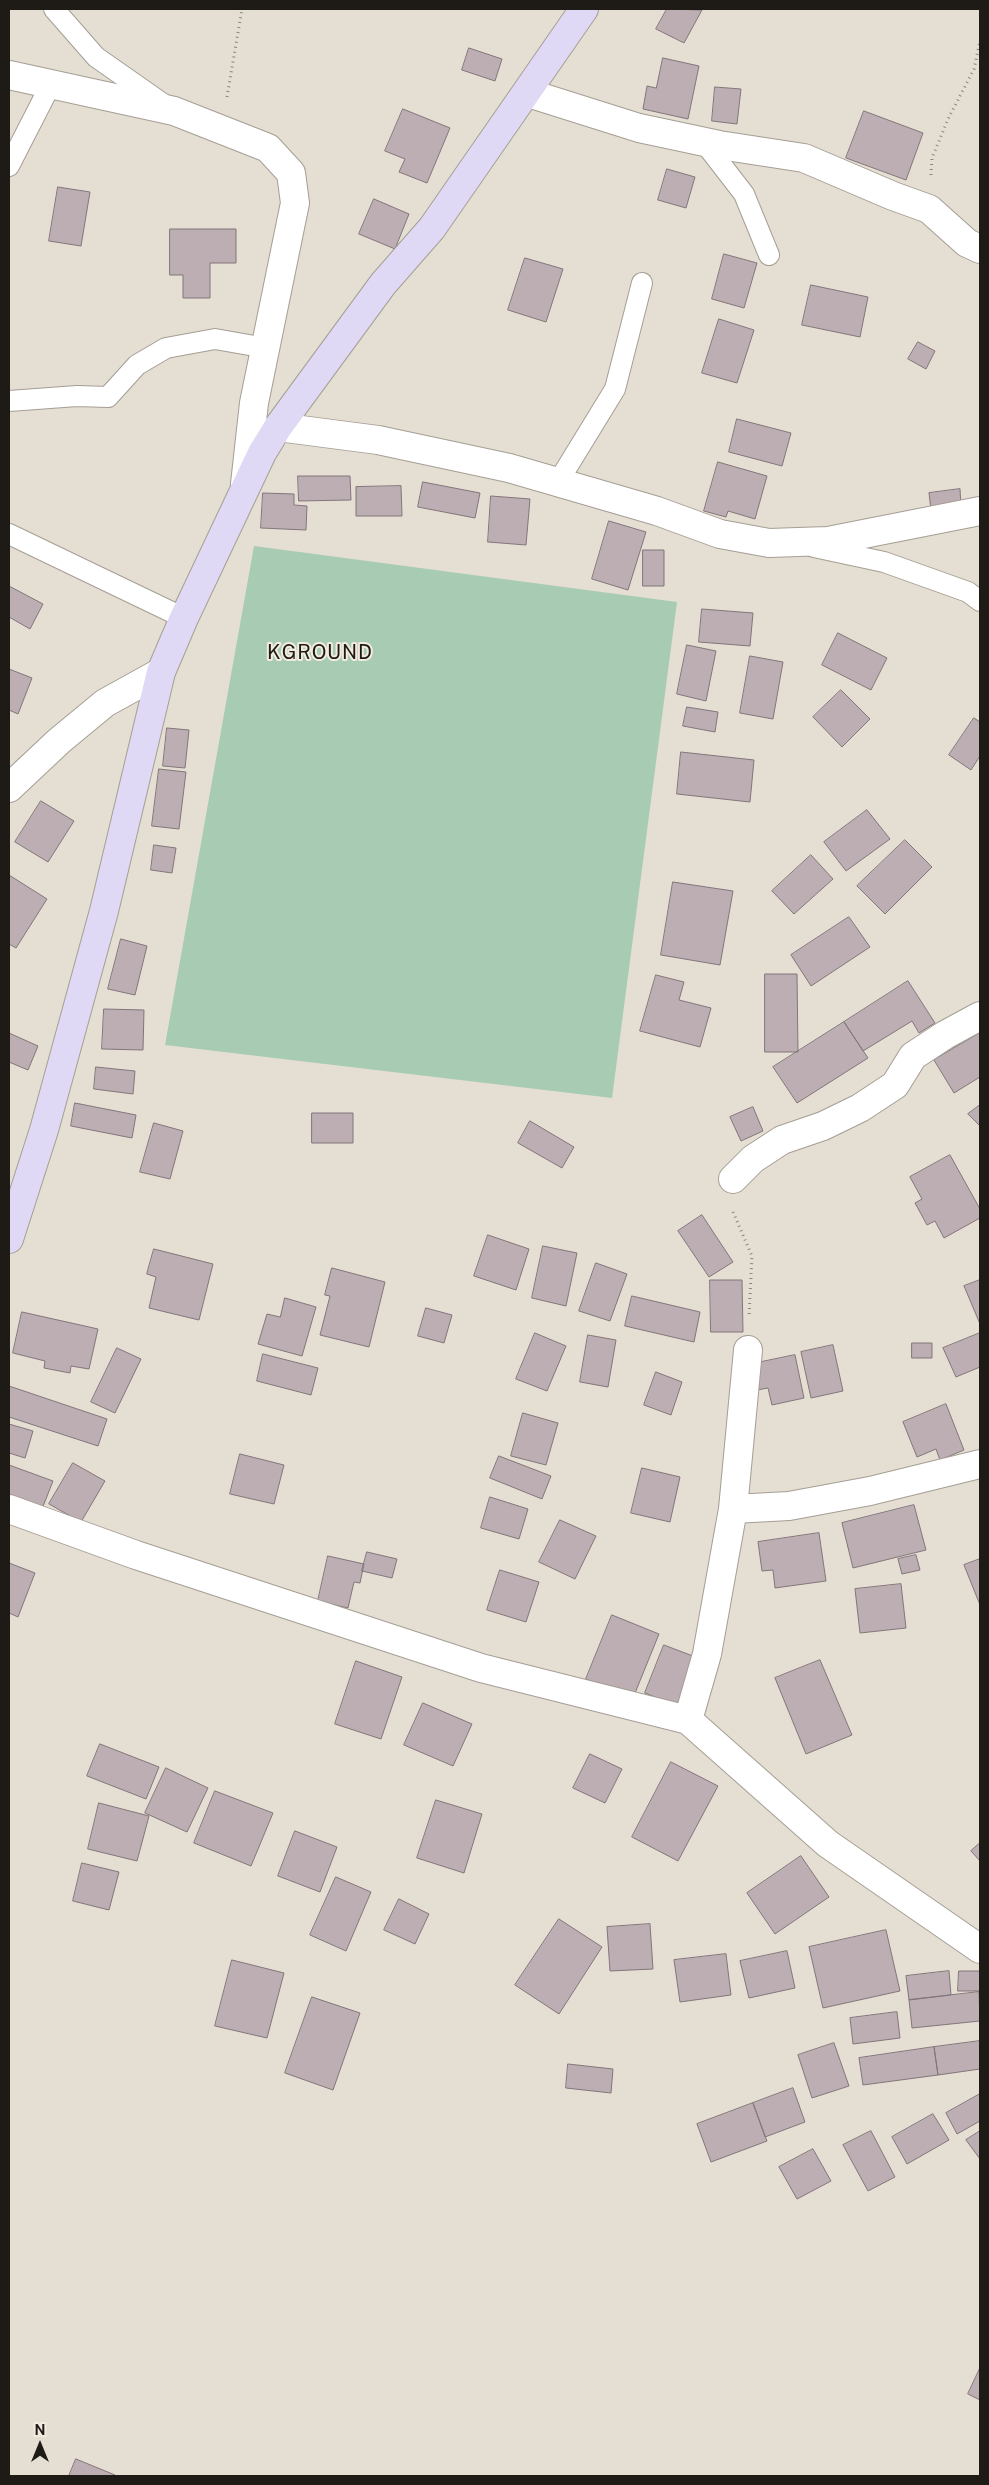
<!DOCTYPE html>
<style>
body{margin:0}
#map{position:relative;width:989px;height:2485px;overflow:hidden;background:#e5ded3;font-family:"Public Sans",sans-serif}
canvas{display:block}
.frame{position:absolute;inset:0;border:10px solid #1e1b17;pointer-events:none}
.north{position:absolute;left:15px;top:2420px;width:50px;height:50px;-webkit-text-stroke:4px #f3ebe0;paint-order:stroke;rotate:0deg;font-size:14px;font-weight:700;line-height:20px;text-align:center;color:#1e1b17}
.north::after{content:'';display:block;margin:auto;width:18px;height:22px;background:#1e1b17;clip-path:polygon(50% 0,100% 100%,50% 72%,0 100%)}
</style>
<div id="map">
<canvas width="989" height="2485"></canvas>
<div class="frame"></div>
<div class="north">N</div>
</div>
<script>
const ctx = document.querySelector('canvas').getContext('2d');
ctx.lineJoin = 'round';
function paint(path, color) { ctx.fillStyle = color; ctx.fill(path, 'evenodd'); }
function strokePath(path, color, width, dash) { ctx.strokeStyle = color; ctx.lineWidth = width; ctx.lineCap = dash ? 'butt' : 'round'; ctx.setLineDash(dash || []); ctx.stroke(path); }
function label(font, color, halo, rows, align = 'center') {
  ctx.font = font + ' "Public Sans",sans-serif'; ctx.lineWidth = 4; ctx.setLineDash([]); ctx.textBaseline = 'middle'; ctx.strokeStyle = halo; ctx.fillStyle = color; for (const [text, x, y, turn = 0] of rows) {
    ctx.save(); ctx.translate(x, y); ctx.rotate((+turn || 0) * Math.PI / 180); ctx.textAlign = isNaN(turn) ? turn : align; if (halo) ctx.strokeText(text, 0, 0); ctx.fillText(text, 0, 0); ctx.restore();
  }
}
const green = new Path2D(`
 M254,546l423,56 -65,496 -447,-53z`);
const building = new Path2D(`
 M667,9l35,1 -18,33 -28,-14z
 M469,48l33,11 -7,22 -33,-11z
 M663,58l36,8 -11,53 -45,-10 4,-23 9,2z
 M715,87l26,2 -4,35 -25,-3z
 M403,109l47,19 -23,55 -28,-11 6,-13 -20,-8z
 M864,111l59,22 -17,47 -60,-22z
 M667,169l28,8 -9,31 -28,-8z
 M58,187l32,5 -9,54 -32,-5z
 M374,199l35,15 -14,35 -36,-15z
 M170,229h66v34h-26v35h-27v-23h-13z
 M724,254l33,9 -13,45 -32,-9z
 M525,258l38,11 -17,53 -38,-12z
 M811,285l57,12 -8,40 -58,-12z
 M719,319l35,11 -17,53 -35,-10z
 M918,342l17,9 -9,18 -18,-10z
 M737,419l54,14 -9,33 -53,-14z
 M718,462l49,14 -12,43 -27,-8 -2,6 -22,-6z
 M298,476h52l1,24 -52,1z
 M423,482l57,11 -5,25 -57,-11z
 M401,486l1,30h-46v-29z
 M960,489l1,18 -30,3 -2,-17z
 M263,493l31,1v11l13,1 -1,24 -45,-2z
 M491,496l39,3 -4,46 -38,-3z
 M609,521l37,11 -18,58 -36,-11z
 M643,550h21v36h-21z
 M9,586l34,18 -13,25 -21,-12z
 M702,609l51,4 -3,33 -51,-4z
 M838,633l49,25 -16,32 -49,-25z
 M687,645l29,6 -10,50 -29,-7z
 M750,656l33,6 -10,57 -33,-6z
 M9,669l23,9 -14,36 -9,-4z
 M841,690l29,29 -28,28 -29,-30z
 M687,707l31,5 -3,20 -32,-6z
 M974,718l6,4v34l-9,14 -22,-15z
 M167,728l22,2 -4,38 -22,-2z
 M681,752l73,8 -4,42 -73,-8z
 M159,769l27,3 -7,57 -27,-3z
 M41,801l33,20 -26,41 -33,-20z
 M867,810l23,29 -44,32 -22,-29z
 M905,840l27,27 -47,47 -28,-28z
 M154,845l22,3 -4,25 -21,-3z
 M811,855l22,24 -39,35 -22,-23z
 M9,875l38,24 -31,49 -7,-4z
 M673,882l60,9 -13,74 -59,-10z
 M849,917l21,30 -59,39 -20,-31z
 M121,939l26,7 -12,49 -27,-6z
 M765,974h32l1,78h-33z
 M656,975l28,7 -5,18 32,8 -11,39 -60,-16z
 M908,981l27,42 -16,10 -7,-12 -49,30 -19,-29z
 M104,1009l40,1 -1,40 -41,-1z
 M844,1022l24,36 -71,45 -24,-36z
 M9,1033l29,13 -10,24 -19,-8z
 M980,1033v44l-26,16 -20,-33z
 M96,1067l39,4 -2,23 -39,-5z
 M75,1103l61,12 -4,23 -61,-12z
 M980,1105v21l-12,-12z
 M753,1107l10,24 -22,10 -11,-24z
 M312,1113h41v30h-41z
 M530,1121l44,26 -12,21 -44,-25z
 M154,1123l29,8 -13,48 -30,-7z
 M950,1155l30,54v9l-36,20 -9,-17 -8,4 -12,-22 7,-4 -12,-22z
 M702,1215l31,47 -24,15 -31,-46z
 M488,1235l41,14 -13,41 -42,-14z
 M543,1246l34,7 -11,53 -34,-8z
 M154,1249l59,15 -14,56 -50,-12 7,-31 -9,-3z
 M596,1263l31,11 -17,47 -31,-10z
 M332,1268l53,14 -16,65 -49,-12 10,-39 -5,-1z
 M710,1280h32l1,52h-32z
 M980,1280v44l-16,-38z
 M632,1296l68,16 -6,30 -69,-16z
 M285,1298l31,9 -14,49 -44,-12 9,-30 13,3z
 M426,1308l26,7 -8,28 -26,-7z
 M22,1312l76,17 -9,40 -18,-3 -1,7 -26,-5 1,-7 -32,-8z
 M535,1333l31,13 -19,45 -31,-12z
 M980,1333v34l-24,10 -13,-29z
 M588,1335l28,5 -8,47 -28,-5z
 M912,1343h20v15h-20z
 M833,1345l10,46 -32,7 -10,-46z
 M117,1348l24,11 -26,54 -24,-11z
 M263,1354l55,14 -7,27 -54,-14z
 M795,1355l9,43 -32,7 -4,-17 -11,2 -5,-26z
 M656,1372l26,10 -11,33 -27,-10z
 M9,1386l98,33 -9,27 -89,-29z
 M946,1404l18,46 -24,10 -4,-11 -19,8 -14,-35z
 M523,1413l35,10 -12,42 -35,-9z
 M9,1424l24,7 -8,27 -16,-5z
 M240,1454l44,11 -10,39 -44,-10z
 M499,1456l52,20 -9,23 -52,-21z
 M73,1463l32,18 -24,41 -32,-18z
 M9,1465l44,16 -11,28 -33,-13z
 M642,1468l38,9 -10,45 -39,-9z
 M490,1497l38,12 -9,30 -38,-11z
 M914,1505l12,45 -73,18 -11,-45z
 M560,1520l36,16 -21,43 -36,-17z
 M819,1533l7,48 -51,7 -2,-18 -11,1 -4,-29z
 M367,1552l30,7 -5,19 -30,-7z
 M916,1555l4,15 -18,4 -4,-15z
 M328,1556l36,8 -4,19 -6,-1 -6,26 -30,-7z
 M980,1559v46l-16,-40z
 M9,1563l26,10 -17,44 -9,-4z
 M500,1570l39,12 -13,40 -39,-12z
 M901,1584l5,44 -46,5 -5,-44z
 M612,1615l47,19 -26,64 -47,-19z
 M664,1645l34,13 -18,49 -35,-14z
 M820,1660l32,75 -46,19 -31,-76z
 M356,1661l46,16 -21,62 -46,-15z
 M423,1703l49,21 -19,42 -49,-21z
 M100,1744l59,23 -13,32 -59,-23z
 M590,1754l32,15 -17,34 -32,-15z
 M671,1762l47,24 -40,75 -46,-24z
 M166,1768l42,20 -21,44 -42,-19z
 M215,1791l58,22 -22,53 -57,-23z
 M436,1800l46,14 -18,59 -47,-15z
 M99,1803l50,13 -12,45 -49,-12z
 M295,1831l42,16 -17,45 -42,-16z
 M980,1843v18l-9,-10z
 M801,1856l28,41 -54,37 -28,-41z
 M82,1863l37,9 -10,38 -36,-9z
 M336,1877l35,15 -25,59 -36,-16z
 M399,1899l30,15 -14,30 -31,-14z
 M559,1919l43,28 -43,67 -44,-29z
 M650,1924l3,45 -43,2 -3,-44z
 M886,1930l14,61 -77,17 -14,-61z
 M787,1951l8,37 -46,10 -9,-37z
 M726,1954l5,41 -51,7 -6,-42z
 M232,1960l52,13 -17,65 -52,-12z
 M949,1971l2,24 -42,5 -3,-24z
 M959,1971h21v20h-22z
 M979,1992l1,29 -68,7 -3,-28z
 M312,1997l48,16 -27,77 -48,-17z
 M897,2012l3,26 -47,6 -3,-26z
 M980,2041v28l-42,6 -4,-28z
 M834,2043l15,43 -37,12 -14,-43z
 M934,2047l4,28 -75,10 -4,-27z
 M568,2064l45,5 -2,24 -45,-5z
 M793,2088l12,34 -40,15 -12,-34z
 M980,2094v27l-23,13 -11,-21z
 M753,2103l14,38 -56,21 -14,-38z
 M933,2114l16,26 -42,24 -15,-27z
 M871,2131l24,46 -27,14 -25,-46z
 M980,2131v28l-14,-19z
 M813,2149l18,32 -34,18 -18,-32z
 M980,2368v32l-12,-6z
 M76,2459l39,16v1h-46z`);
const path = new Path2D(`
 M227,97l15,-88
 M931,175l1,-17 16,-39 26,-50 6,-28
 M733,1212l19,44 -3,61`);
const lane = new Path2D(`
 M54,9l42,48 70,49
 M703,141l41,53 25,61
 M9,166l42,-82
 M9,401l68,-5 31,1 29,-32 29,-17 49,-9 51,9
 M558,482l57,-93 27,-106
 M9,534l175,84
 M814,547l70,15 84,30 12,9`);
const street = new Path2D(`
 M9,75l165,36 94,37 23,25 4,30 -41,200 -9,81
 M528,93l111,35 80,17 85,13 89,38 36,13 38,34 13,6
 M278,427l100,13 131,28 148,43 63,23 49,9 59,-2 152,-30
 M9,788l50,-47 46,-38 56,-31
 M733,1179l20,-20 29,-19 41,-14 37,-18 35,-23 18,-29 32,-21 35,-19
 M9,1509l127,46 345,113 207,52 140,124 152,105
 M733,1509l56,-3 81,-15 110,-27
 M688,1720l19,-66 26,-145 15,-159`);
const secondary = new Path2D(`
 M9,1239l35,-109 60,-219 57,-239 23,-54 78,-165 16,-26 105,-143 49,-56 152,-219`);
const quarterNames = [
 ["KGROUND",320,653]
];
paint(green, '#a7ccb3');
paint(building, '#bcaeb3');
strokePath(building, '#82767a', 1);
strokePath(lane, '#a59e94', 22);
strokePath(street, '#a59e94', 30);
strokePath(secondary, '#a59e94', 30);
strokePath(path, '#8a857d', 3, [1, 4]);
strokePath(lane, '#fff', 20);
strokePath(street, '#fff', 28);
strokePath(secondary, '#dfd9f5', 28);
ctx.letterSpacing = '1px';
label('20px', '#1e1b17', '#f3ebe0', quarterNames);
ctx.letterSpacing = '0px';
</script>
